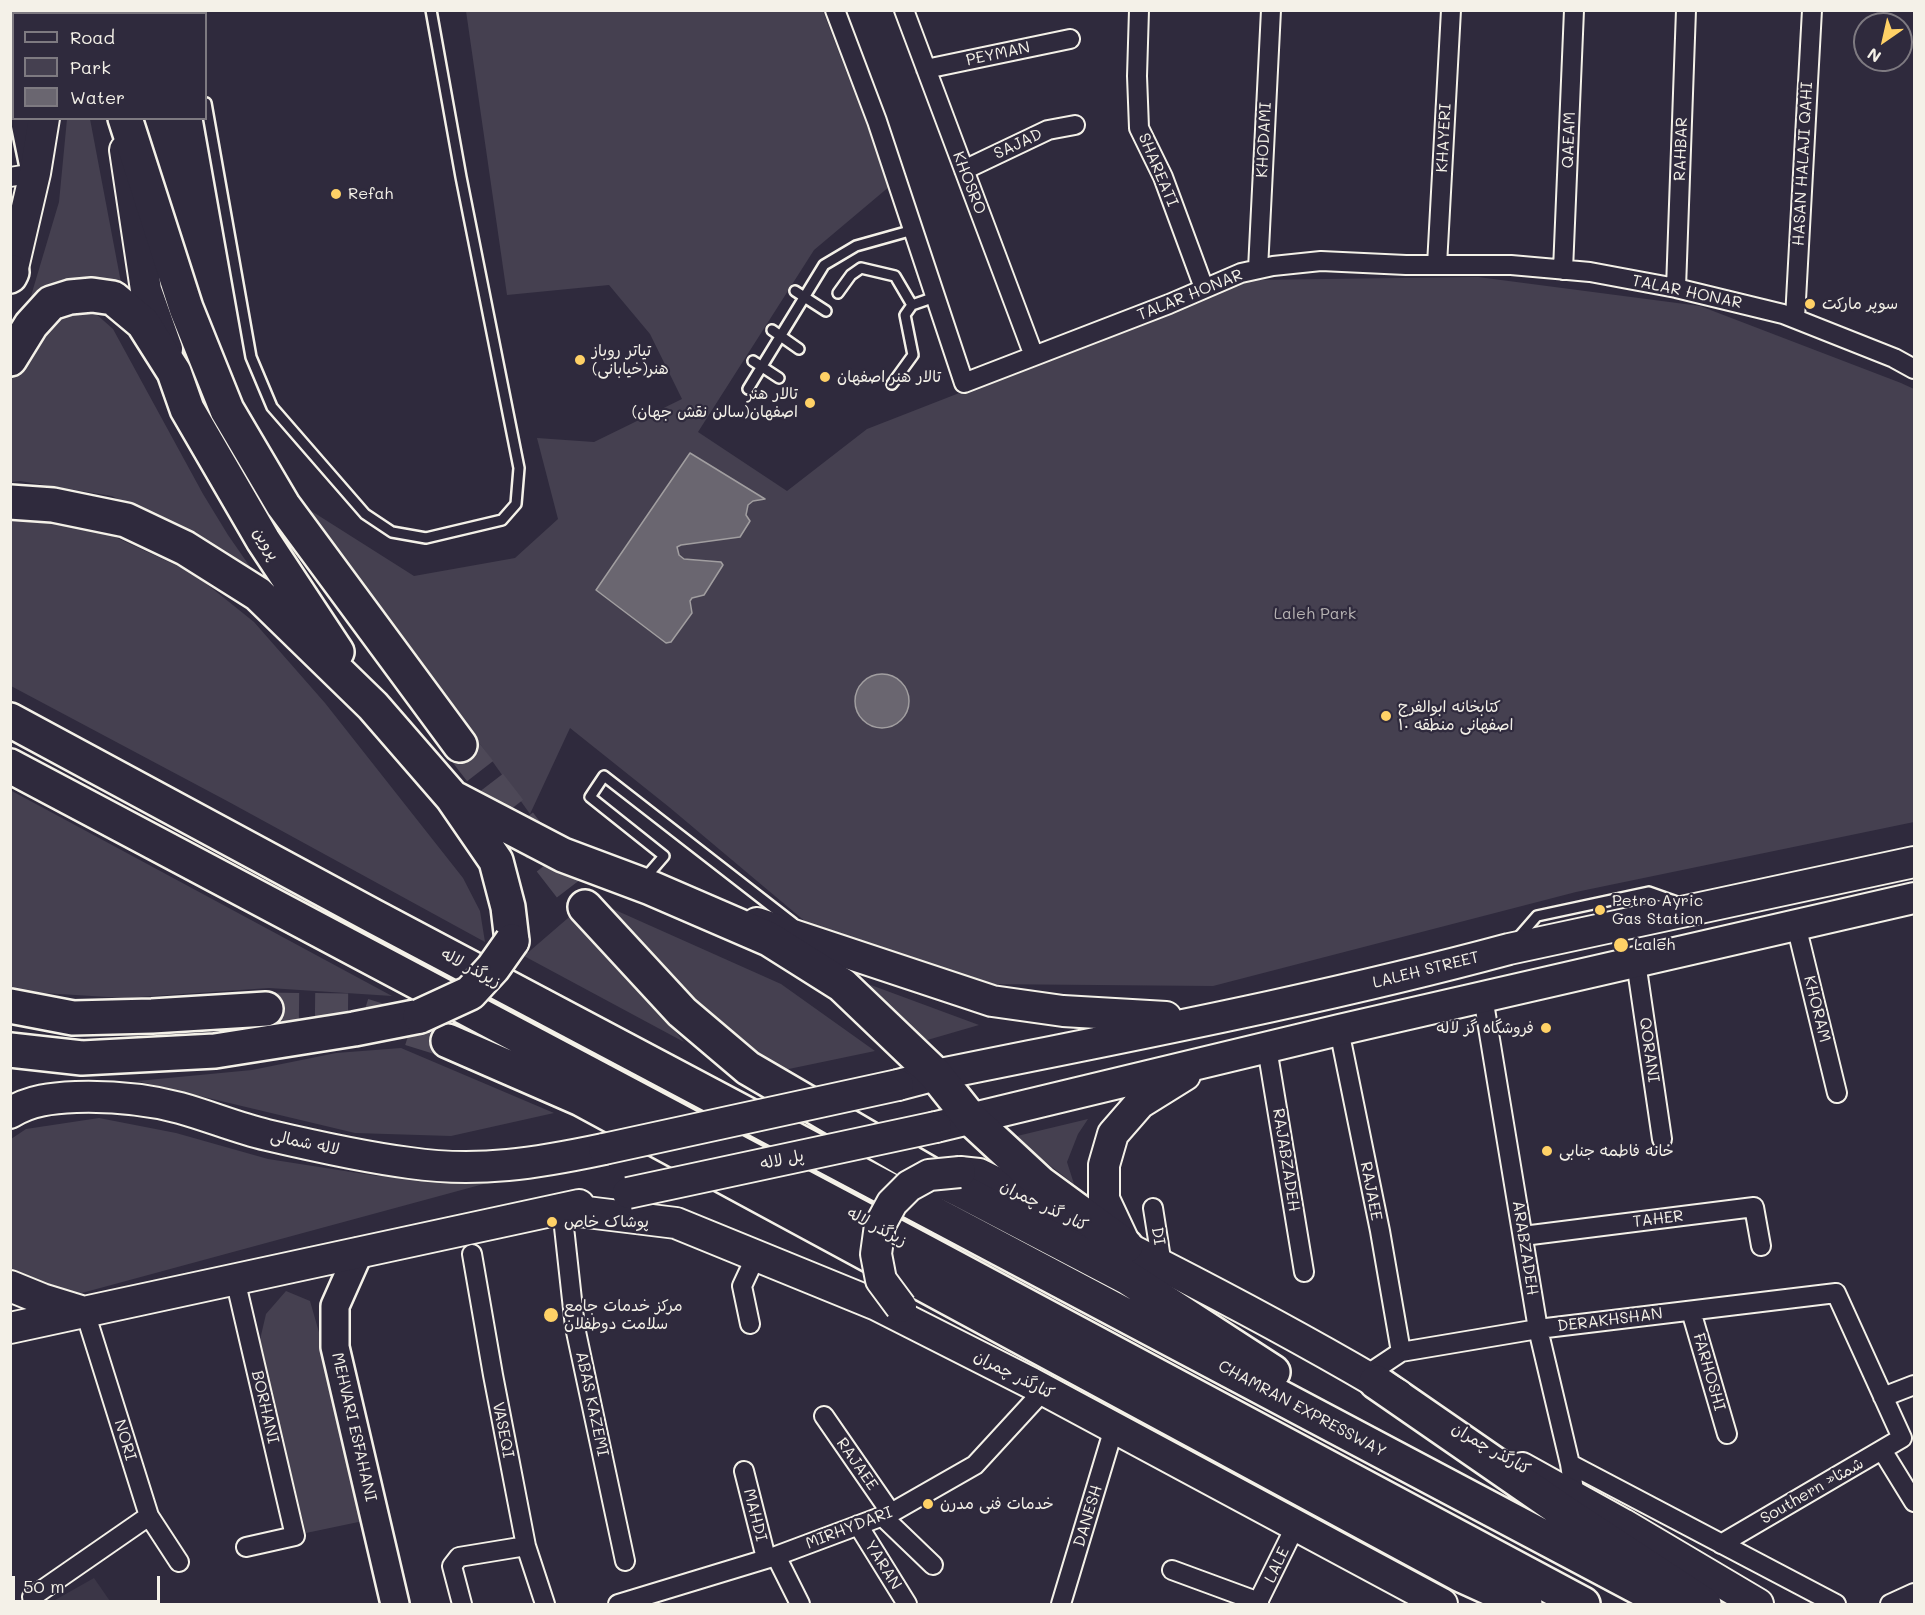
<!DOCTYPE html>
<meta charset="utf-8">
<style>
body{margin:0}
#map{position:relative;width:1925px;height:1615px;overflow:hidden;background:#2f2a3d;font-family:Mali,sans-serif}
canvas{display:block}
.frame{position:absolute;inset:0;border:12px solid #f4f1e8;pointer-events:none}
.legend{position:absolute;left:12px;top:12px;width:195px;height:108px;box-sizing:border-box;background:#2f2a3d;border:2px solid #7e7a81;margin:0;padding:8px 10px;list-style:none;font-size:18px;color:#f4f1e8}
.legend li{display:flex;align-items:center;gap:12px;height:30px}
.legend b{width:30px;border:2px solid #7e7a81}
.north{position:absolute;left:1853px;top:12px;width:60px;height:60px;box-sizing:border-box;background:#2f2a3d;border:2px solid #7e7a81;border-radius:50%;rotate:214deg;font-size:16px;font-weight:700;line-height:24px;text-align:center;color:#f4f1e8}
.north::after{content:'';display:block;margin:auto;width:21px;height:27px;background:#ffd166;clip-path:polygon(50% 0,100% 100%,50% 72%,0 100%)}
.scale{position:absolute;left:12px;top:1576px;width:148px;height:27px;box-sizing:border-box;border:3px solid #f4f1e8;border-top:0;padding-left:8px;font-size:18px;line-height:21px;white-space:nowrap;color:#f4f1e8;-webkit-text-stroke:4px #2f2a3d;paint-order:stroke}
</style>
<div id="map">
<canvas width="1925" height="1615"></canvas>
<div class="frame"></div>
<ul class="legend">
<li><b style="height:8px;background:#2f2a3d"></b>Road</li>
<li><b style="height:16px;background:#454050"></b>Park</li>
<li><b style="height:16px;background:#6a6670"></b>Water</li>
</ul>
<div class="north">N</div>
<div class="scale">50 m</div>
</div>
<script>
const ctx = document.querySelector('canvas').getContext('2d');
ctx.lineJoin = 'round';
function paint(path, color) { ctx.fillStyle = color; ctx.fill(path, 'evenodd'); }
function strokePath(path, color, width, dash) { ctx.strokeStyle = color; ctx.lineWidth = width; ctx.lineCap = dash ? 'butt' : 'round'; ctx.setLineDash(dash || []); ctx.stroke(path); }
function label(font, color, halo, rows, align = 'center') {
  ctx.font = font + ' Mali,"Playpen Sans Arabic",sans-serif'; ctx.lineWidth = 4.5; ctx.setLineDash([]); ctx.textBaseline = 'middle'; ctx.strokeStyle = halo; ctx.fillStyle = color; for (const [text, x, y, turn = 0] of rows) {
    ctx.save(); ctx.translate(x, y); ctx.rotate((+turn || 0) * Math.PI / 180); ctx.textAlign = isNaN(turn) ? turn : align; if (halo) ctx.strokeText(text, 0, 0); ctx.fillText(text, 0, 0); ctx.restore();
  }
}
const built = new Path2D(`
 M94,1578l18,26h-64z`);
const green = new Path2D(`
 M466,11h357l67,175 -76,64 -116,182 89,59 80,-62 382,-149 229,-3 222,29 201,77 13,6v433l-338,70 -363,94 -233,-2 -173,-61 -138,-116 -99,-79 -40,86 -137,-192 -99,-122 120,76 101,-18 43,-39 -21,-81 57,4 88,-43 -32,-65 -41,-49 -102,10z
 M67,119h23l32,169h-61l-30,8 28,-94z
 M95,313l18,16 90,165 25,41 34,49 -62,-43 -88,-45 -92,-15 -9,1 -1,-104 42,-62z
 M10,516l92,15 91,42 61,49 71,81 138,175 17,33 5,31 -256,-140 -218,-116z
 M10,790l382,206 -123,-8 -145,10 -113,-7z
 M604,905l177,79 94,67 -91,19 -71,-50 -58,-58z
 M575,912l109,130 -160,-86z
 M860,981l119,44 -62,18z
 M401,1048l153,65 -103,23 -96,-3 -218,-52 115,-11 84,-17z
 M99,1118l77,15 92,26 109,17 114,6 -424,115 -56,-25v-133l15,-10z
 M1088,1119l-10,15 -11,28 7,22 -61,-47z
 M286,1291l24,10 29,101 29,118 -62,13 -47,-189 7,-30z`);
const water = new Path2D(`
 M690,453l75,46 -12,2 -5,4 -2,10 4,6 -10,16 -59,8 -4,2 2,8 5,4 37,3 2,3 -19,30 -12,3 -2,3 2,12 -21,29 -5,1 -70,-53z
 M855 701a27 27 0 1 1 54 0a27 27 0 1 1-54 0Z`);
const highwayTunnel = new Path2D(`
 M460,745l125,162
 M266,1009l82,1 100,31`);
const lane = new Path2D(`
 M196,14l1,-4
 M206,103l45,254 21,50 93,107 27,18 34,6 76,-18 14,-16 3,-36 -58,-291 -30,-167
 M795,291l31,20
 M838,293l13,-18 10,-7 34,8 17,29
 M772,330l27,19
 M753,361l26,17
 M892,384l21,-29 -8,-40 7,-10 23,-8
 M748,389l76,-124 32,-19 57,-16
 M645,878l19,-22 -74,-59 14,-21 189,147
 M1517,939l20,-23 112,-24 31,11`);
const street = new Path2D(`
 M835,10l42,111 87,262 205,-79 72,-31 32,-7 48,-5 85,4h105l79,7 86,16 107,26 111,44 20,11
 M904,10l130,346
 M1139,10l-2,66 2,52 24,49 41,111
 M926,69l144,-30
 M964,170l84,-40 27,-5
 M10,177l25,-4
 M1437,265l14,-255
 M1258,269l13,-259
 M1563,270l11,-260
 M1676,288l10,-278
 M1795,318l17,-308
 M1796,925l41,168
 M1636,962l26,177
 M1483,997l55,332 32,135 5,33
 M1339,1030l41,201 21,121
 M1267,1048l37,224
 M1153,1208l9,57
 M562,1209l13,118 50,234
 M1523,1236l231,-29 7,39
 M472,1254l21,121 33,171 19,58
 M235,1279l60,257 -49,11
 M1691,1311l36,123
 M85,1312l64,204 30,46
 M750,1324l-8,-38 14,-30
 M1365,1376l36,-24 137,-23 298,-36 66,145 -181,106
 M1883,1397l31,-12
 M824,1416l67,97
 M1882,1450l32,52
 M1570,1464l266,140
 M744,1471l22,87
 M882,1516l51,49
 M858,1525l49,79
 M776,1556l24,48
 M1172,1570l87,32
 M32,1597l117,-81
 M462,1604l-10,-38 7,-9 67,-11
 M618,1604l158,-48 115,-43 84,-48 69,-75
 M1061,1604l53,-176
 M1257,1604l39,-79
 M1890,1604l24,-11`);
const secondary = new Path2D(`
 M10,51l4,15
 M24,118l10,49
 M359,1252l-24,54v41l60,257`);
const primary = new Path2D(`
 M38,10l1,4
 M101,10l1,4
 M125,150l21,140 21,59
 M12,272l23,-99 9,-55
 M757,923l235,78 71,10 103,6
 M898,1085l38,-10c192,-39 384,-75 573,-126l405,-87
 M10,1113c20,-13 43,-15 66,-16 35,-1 70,2 104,11 29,8 57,20 87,27 47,11 95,22 143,28 68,10 128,0 194,-14
 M936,1127l403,-97 575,-132
 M960,1172l19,2c142,70 283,140 419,221
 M562,1209l114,14 201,82 154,78 411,221
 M1126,1246l-22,-47v-34l9,-31 27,-31 45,-28
 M10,1286l32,13 39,12
 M10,1328l569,-123
 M1522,1468l101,56 135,80`);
const highway = new Path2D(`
 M125,118l61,190 41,102 56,95 177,240
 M10,276l2,-4
 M10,359l21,-34 20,-22 19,-6 22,-2 21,3 30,25 31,49 13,37 76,131 74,112
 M10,502l43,3 73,15 59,28 73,46 115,112 79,91 44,64 12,46 4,34
 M10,720l363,196 1297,688
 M10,766l908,482 665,356
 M452,797l111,58 88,33 118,51 73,46 94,90 35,44 69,64 86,63
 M585,907l97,105 66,56 187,109 193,101 145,94
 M10,1006l63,12 79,-2 114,-7
 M448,1041l133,58 880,476 64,29
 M10,1050l72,8 133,-7 139,-22 66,-13
 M1376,1382l188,130 140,92`);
const primaryBridge = new Path2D(`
 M604,1149l294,-64
 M628,1193l308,-66
 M901,1307l-20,-27 -5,-26 4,-29 12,-22 17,-17 20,-11 31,-3`);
const highwayBridge = new Path2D(`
 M420,1016l50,-23 23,-25 19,-27`);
const markers = [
 [336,194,6,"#ffd166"],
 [1810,304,6,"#ffd166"],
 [580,360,6,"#ffd166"],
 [825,377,6,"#ffd166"],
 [810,403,6,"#ffd166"],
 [1386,716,6,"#ffd166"],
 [1600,910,6,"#ffd166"],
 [1621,945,8,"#ffd166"],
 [1546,1028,6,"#ffd166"],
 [1547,1151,6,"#ffd166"],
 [552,1222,6,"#ffd166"],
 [551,1315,8,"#ffd166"],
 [928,1504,6,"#ffd166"]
];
const streetNames = [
 ["PEYMAN",998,54,-12],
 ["KHAYERI",1444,138,-87],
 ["KHODAMI",1264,140,-87],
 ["QAEAM",1569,140,-88],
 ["SAJAD",1018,144,-25],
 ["RAHBAR",1681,149,-88],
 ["HASAN HALAJI QAHI",1803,164,-87],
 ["SHAREATI",1158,170,67],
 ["KHOSRO",969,183,69],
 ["TALAR HONAR",1687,292,12],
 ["TALAR HONAR",1190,295,-22],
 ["پروین",266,544,58],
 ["زیرگذر لاله",471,968,28],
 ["LALEH STREET",1426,970,-14],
 ["KHORAM",1817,1009,76],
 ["QORANI",1649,1050,82],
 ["لاله شمالی",305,1143,12],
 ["پل لاله",782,1160,-12],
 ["RAJABZADEH",1286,1160,81],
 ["RAJAEE",1371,1191,79],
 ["کنار گذر چمران",1044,1206,26],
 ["TAHER",1658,1219,-7],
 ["زیرگذر لاله",877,1227,28],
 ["DI",1158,1236,81],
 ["ARABZADEH",1525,1248,81],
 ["DERAKHSHAN",1610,1320,-7],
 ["FARHOSHI",1709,1372,74],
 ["کنارگذر چمران",1014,1375,27],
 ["ABAS KAZEMI",592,1404,78],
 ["BORHANI",265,1407,77],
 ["CHAMRAN EXPRESSWAY",1302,1409,28],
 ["MEHVARI ESFAHANI",354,1427,77],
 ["VASEQI",503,1430,79],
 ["NORI",125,1440,73],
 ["کنارگذر چمران",1491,1449,30],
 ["RAJAEE",857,1464,55],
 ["Southern »شمثا",1812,1491,-30],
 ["MAHDI",755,1515,76],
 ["DANESH",1088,1516,-73],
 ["MIRHYDARI",849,1528,-21],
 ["YARAN",883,1565,58],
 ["LALE",1277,1565,-65]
];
const poiNames = [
 ["Refah",348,194],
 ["سوپر مارکت",1822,304],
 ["تیاتر روباز",592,351],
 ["هنر(خیابانی)",592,369],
 ["تالار هنر اصفهان",837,377],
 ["تالار هنر",798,394,"right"],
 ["اصفهان(سالن نقش جهان)",798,412,"right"],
 ["کتابخانه ابوالفرج",1398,707],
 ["اصفهانی منطقه ۱۰",1398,725],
 ["Petro Ayric",1612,901],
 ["Gas Station",1612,919],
 ["Laleh",1634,945],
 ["فروشگاه گز لاله",1534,1028,"right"],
 ["خانه فاطمه جنابی",1559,1151],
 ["پوشاک خاص",564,1222],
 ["مرکز خدمات جامع",564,1306],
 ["سلامت دوطفلان",564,1324],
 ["خدمات فنی مدرن",940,1504]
];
const parkNames = [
 ["Laleh Park",1315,614]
];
paint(built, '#3b3647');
paint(green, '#454050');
paint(water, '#6a6670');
strokePath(water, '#a19ea0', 1.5);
strokePath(highwayTunnel, '#4d4857', 33, [33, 16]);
strokePath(lane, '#f4f1e8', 14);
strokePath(street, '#f4f1e8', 22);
strokePath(secondary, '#f4f1e8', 32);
strokePath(primary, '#f4f1e8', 34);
strokePath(highway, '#f4f1e8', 38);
strokePath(lane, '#2f2a3d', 9);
strokePath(street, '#2f2a3d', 18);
strokePath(secondary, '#2f2a3d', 27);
strokePath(primary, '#2f2a3d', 30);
strokePath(highway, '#2f2a3d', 33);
strokePath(primaryBridge, '#f4f1e8', 34, []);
strokePath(highwayBridge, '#f4f1e8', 38, []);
strokePath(primaryBridge, '#2f2a3d', 30);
strokePath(highwayBridge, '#2f2a3d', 33);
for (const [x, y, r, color] of markers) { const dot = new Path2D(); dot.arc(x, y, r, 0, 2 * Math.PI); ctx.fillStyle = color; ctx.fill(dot); strokePath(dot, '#2f2a3d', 2); }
label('16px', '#f4f1e8', '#2f2a3d', streetNames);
label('16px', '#f4f1e8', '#2f2a3d', poiNames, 'left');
label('16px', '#b7b3b3', '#2f2a3d', parkNames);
</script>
